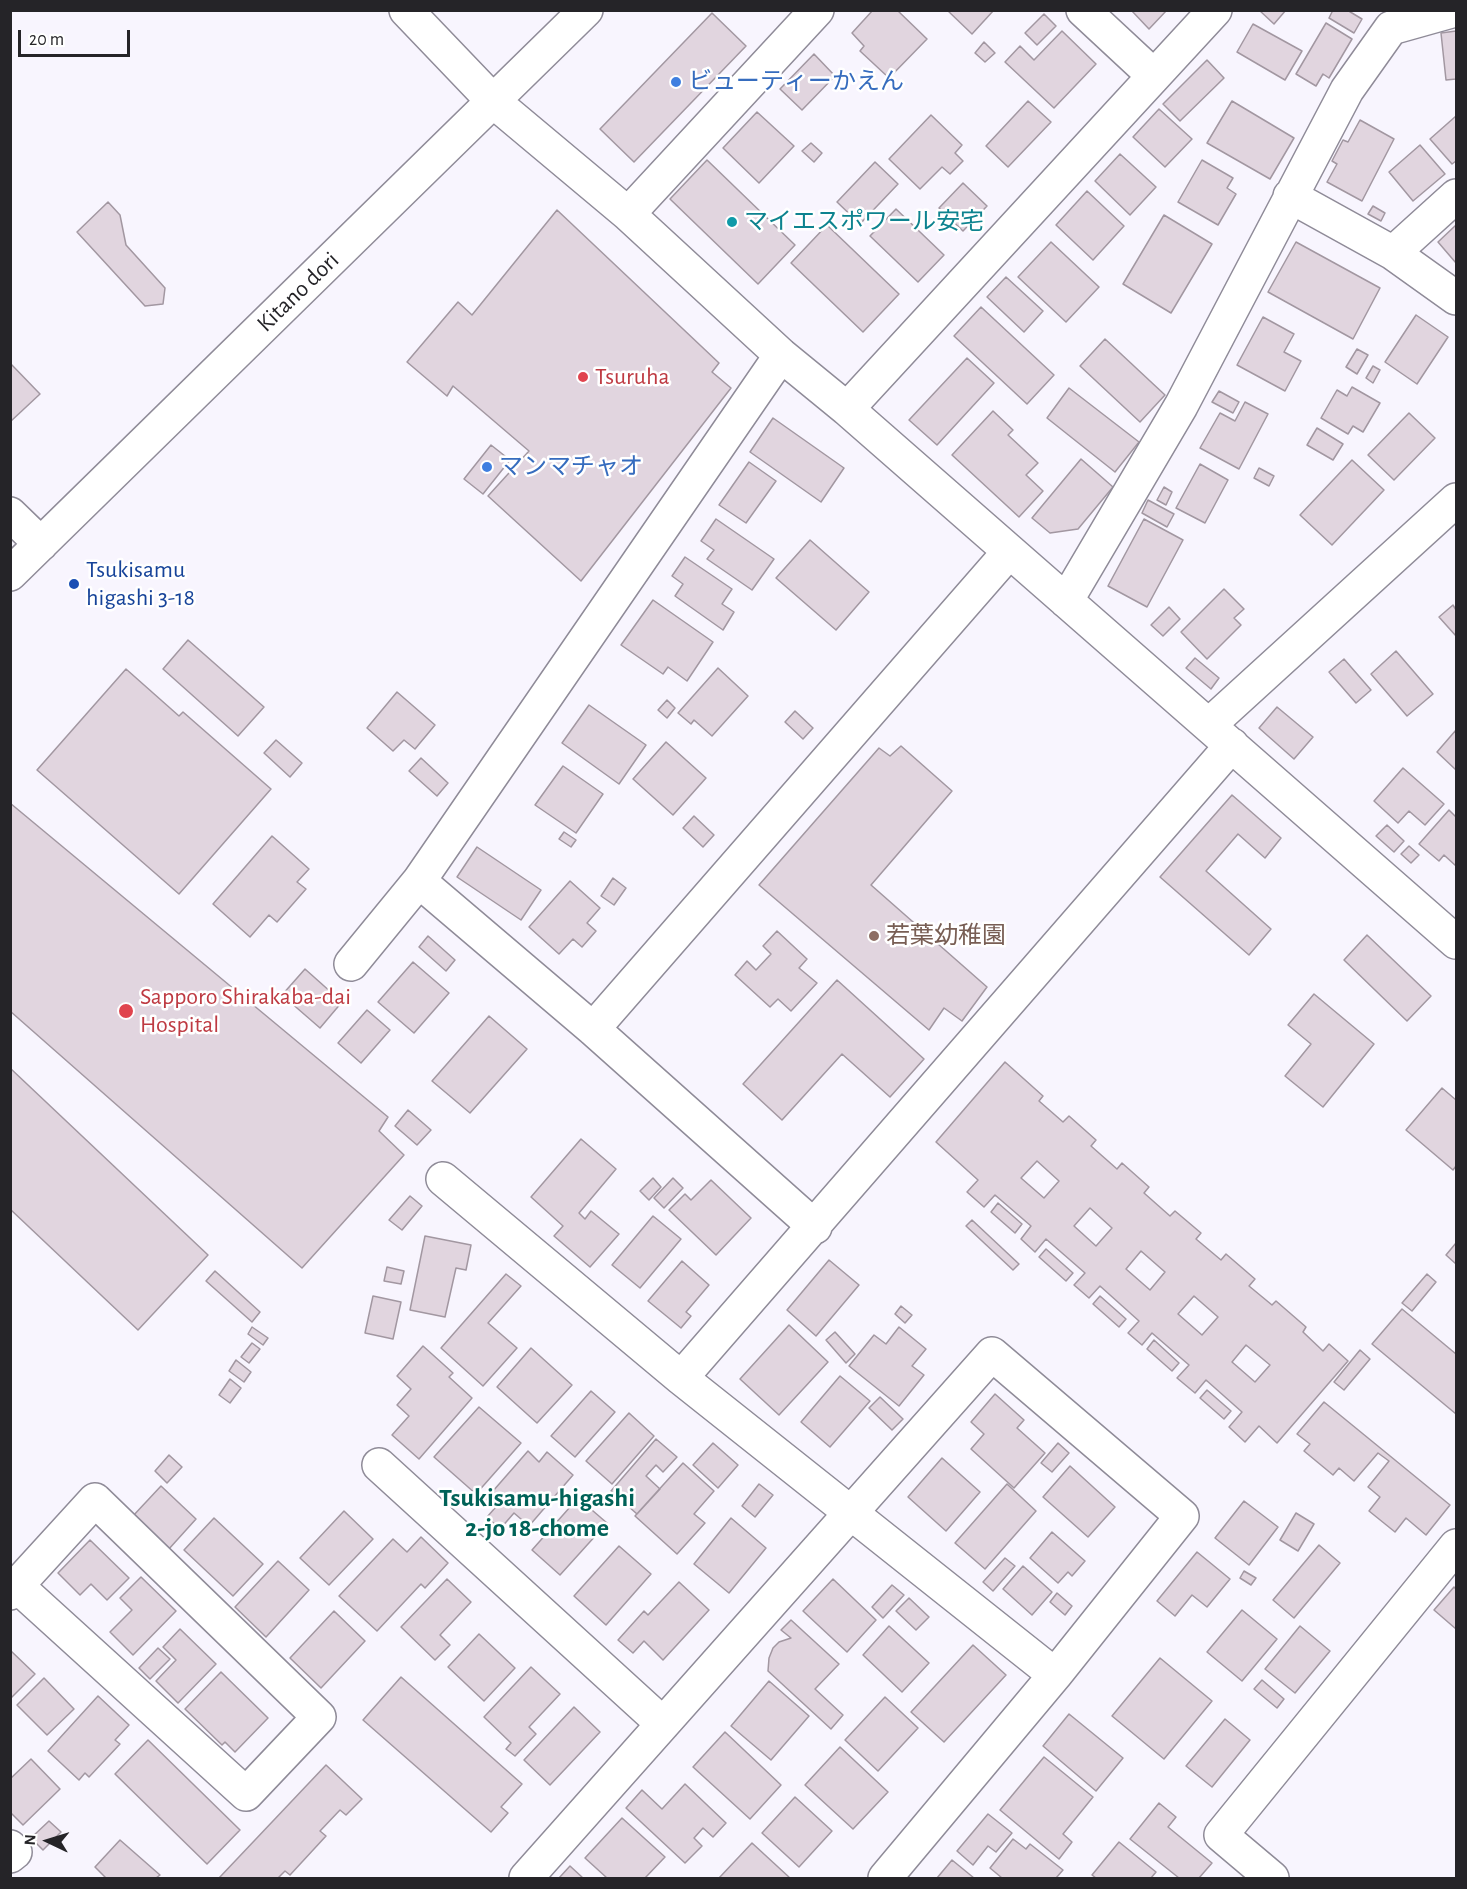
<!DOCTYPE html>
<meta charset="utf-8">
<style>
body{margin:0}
#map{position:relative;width:1467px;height:1889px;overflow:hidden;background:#f8f5fe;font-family:"Alegreya Sans",sans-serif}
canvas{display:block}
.frame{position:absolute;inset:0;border:12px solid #252428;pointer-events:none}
.north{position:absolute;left:18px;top:1811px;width:60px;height:60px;-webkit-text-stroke:4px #fff;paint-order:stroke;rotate:274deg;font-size:16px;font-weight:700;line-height:24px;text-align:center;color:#252428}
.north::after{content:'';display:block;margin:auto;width:21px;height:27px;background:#252428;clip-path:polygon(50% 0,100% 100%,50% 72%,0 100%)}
.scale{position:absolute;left:18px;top:30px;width:112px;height:27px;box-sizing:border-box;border:3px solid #252428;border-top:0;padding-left:8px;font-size:18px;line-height:21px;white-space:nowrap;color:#252428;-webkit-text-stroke:4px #fff;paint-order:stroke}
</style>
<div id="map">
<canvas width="1467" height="1889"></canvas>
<div class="frame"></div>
<div class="north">N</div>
<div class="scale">20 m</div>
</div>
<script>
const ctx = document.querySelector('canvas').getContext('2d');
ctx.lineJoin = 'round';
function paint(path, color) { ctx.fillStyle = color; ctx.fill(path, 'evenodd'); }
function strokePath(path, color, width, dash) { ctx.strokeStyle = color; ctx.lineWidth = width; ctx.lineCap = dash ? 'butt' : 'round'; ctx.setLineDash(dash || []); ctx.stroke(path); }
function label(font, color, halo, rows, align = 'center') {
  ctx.font = font + ' "Alegreya Sans","Noto Sans JP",sans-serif'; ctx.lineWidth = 5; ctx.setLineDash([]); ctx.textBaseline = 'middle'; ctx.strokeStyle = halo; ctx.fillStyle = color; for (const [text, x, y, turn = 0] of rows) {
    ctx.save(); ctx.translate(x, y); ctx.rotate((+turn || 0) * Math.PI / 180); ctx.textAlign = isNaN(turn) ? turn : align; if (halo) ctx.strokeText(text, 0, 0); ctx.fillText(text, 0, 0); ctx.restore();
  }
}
const building = new Path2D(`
 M873,10h24l30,29 -38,39 -29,-27 4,-5 -12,-13z
 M947,10h47l-22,24z
 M1131,10h36l-18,19z
 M1259,10h27l-12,14z
 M1333,10h14l15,9 -8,14 -25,-15z
 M712,13l34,33 -112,116 -34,-33z
 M1044,14l12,12 -19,19 -12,-12z
 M1326,23l26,16 -23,39 -6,-4 -7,12 -20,-12z
 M1253,24l49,27 -17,29 -48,-28z
 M1062,31l34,33 -42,44 -49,-46 15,-16 14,14z
 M1456,31v48l-10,1 -5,-47z
 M984,42l11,11 -10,9 -10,-9z
 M814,54l21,22 -33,34 -22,-21z
 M1207,60l17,18 -44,43 -17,-17z
 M1028,101l23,21 -43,45 -22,-21z
 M1232,101l62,37 -24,41 -63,-36z
 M1159,109l33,30 -27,28 -32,-30z
 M757,112l37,34 -35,37 -36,-35z
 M931,115l31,30 -7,8 8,8 -13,13 -8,-7 -22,22 -31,-30z
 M1456,116v45l-4,3 -22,-25z
 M1360,120l34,19 -32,62 -35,-19 10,-18 -5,-3 11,-21 5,2z
 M811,143l11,10 -8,9 -12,-11z
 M1420,145l25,29 -32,27 -24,-29z
 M1120,154l36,33 -26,28 -35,-34z
 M707,160l88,85 -37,39 -88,-85z
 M1202,160l31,18 -6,10 9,6 -18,31 -40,-23z
 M875,162l23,22 -38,40 -23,-22z
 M963,183l24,23 -24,25 -24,-23z
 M1087,191l37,35 -31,34 -37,-35z
 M108,202l12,13 6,30 39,43 -2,16 -18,2 -68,-74z
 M1373,206l12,7 -4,8 -13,-7z
 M896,209l48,46 -26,27 -48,-46z
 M557,210l162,153 -7,9 19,16 -150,193 -93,-85 41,-45 -76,-65 -6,10 -40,-34 51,-60 14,13z
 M1164,215l48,29 -41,69 -48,-29z
 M827,225l72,69 -36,38 -72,-69z
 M1456,225v38l-18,-21z
 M1051,242l48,45 -33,35 -48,-45z
 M1296,242l84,46 -27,51 -85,-47z
 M1006,277l37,34 -19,21 -37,-35z
 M981,307l73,68 -27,29 -73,-68z
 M1416,315l32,22 -31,47 -32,-22z
 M1263,317l31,17 -10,18 17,9 -16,30 -48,-26z
 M1105,339l60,56 -25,27 -60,-56z
 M1357,349l11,6 -11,19 -11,-7z
 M967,358l27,25 -57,62 -28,-25z
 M10,363l30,31 -30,28z
 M1373,366l7,4 -7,13 -7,-5z
 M1352,387l28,16 -17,29 -10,-6 -5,8 -27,-16 16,-28 10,6z
 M1069,388l70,54 -24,30 -68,-54z
 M1219,391l20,11 -6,11 -21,-11z
 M1245,402l23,12 -29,55 -39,-21 20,-35 15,8z
 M993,411l20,19 -5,5 30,28 -12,12 17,16 -24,26 -67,-62z
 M1409,413l26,25 -41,42 -26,-25z
 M773,418l71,50 -23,34 -71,-50z
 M1317,428l26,16 -10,16 -26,-15z
 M491,445l19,15 -27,34 -19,-15z
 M1081,459l32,28 -35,42 -28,4 -18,-15z
 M1352,460l32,30 -52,55 -32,-30z
 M749,462l27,19 -30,42 -27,-18z
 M1200,464l28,16 -23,43 -29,-15z
 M1259,468l15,8 -5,10 -15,-8z
 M1164,487l8,5 -6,13 -9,-5z
 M1148,500l26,14 -7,13 -25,-14z
 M716,519l58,40 -22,31 -45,-31 7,-9 -13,-9z
 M1144,519l39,21 -36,67 -39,-21z
 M810,540l59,52 -33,38 -60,-52z
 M685,557l47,32 -10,15 12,8 -11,18 -48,-34 8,-12 -11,-8z
 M1224,589l20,20 -10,9 7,7 -34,34 -26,-27z
 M653,600l60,42 -26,39 -19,-14 -5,7 -42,-29z
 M1453,605l3,5v26l-17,-19z
 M1169,607l11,12 -17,17 -12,-11z
 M188,640l76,67 -26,29 -75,-67z
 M1396,651l37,43 -26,22 -36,-42z
 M1195,658l24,20 -8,11 -25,-21z
 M1344,659l27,31 -15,13 -27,-31z
 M718,668l30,28 -36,40 -18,-16 -3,4 -13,-11z
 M126,669l53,47 4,-4 88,77 -92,105 -142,-124z
 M397,692l38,33 -20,24 -11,-9 -11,11 -26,-23z
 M667,700l8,8 -8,10 -9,-8z
 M589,705l57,40 -27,39 -57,-41z
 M1277,707l36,30 -19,22 -35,-31z
 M795,711l18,17 -10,11 -18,-17z
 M1456,730v40l-19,-18z
 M276,740l26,23 -12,14 -26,-24z
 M666,742l40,36 -33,37 -40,-36z
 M901,746l51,45 -81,94 116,102 -25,34 -18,-13 -15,22 -170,-145 120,-137 11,8z
 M421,758l27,25 -11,13 -28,-25z
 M563,766l40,28 -27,39 -41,-28z
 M1403,768l41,36 -19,21 -16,-14 -11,12 -24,-22z
 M1232,795l49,43 -16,20 -27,-24 -32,37 65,58 -22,26 -89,-78z
 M10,803l378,314 -9,14 25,24 -102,113 -292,-257z
 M1449,810l7,7v49l-12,-11 -5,6 -20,-17z
 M694,816l20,19 -11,12 -20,-19z
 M1387,825l17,16 -10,11 -18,-16z
 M564,832l12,8 -5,7 -12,-8z
 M272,836l37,33 -12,13 9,7 -29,33 -8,-7 -19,22 -37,-33z
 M1409,846l10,9 -8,8 -10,-9z
 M477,847l64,43 -20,30 -64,-43z
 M613,878l13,10 -12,17 -13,-9z
 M570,881l30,27 -13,15 9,8 -14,16 -9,-8 -14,15 -30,-27z
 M777,931l30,28 -8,9 18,15 -26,28 -13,-12 -8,8 -35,-32 12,-14 9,9 15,-16 -8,-8z
 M1367,935l64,61 -24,25 -63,-61z
 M428,936l27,24 -9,11 -27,-24z
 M413,962l36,31 -35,40 -36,-31z
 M305,969l37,33 -22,26 -38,-33z
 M837,980l87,79 -34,38 -48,-43 -60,66 -39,-36z
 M1314,994l60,50 -51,63 -38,-31 26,-32 -23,-19z
 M367,1010l23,20 -29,33 -23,-20z
 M489,1016l38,33 -57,64 -38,-32z
 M1005,1062l38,34 -4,5 24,21 6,-6 27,24 -5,6 26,23 5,-6 27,24 -5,6 26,23 5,-5 26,22 -5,6 25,21 5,-6 29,25 -6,7 23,19 4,-4 30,26 -3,5 20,19 6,-7 19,17 -71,82 -18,-17 -14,16 -16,-15 13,-15 -36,-32 -11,13 -18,-15 12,-13 -37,-32 -10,12 -14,-12 11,-12 -39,-35 -11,12 -15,-13 11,-12 -39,-34 -11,13 -14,-13 10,-13 -36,-31 -11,12 -17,-15 11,-12 -42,-38zM1037,1161l22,20 -15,17 -23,-20zM1090,1208l22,20 -16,18 -22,-20zM1141,1251l24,21 -15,18 -24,-21zM1194,1296l24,21 -16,18 -24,-21zM1246,1345l24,20 -15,17 -23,-20z
 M10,1068l198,187 -70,75 -128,-121z
 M1442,1088l14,12v66l-3,4 -47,-40z
 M408,1110l23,20 -14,15 -22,-19z
 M581,1139l35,30 -37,44 6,6 6,-8 28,23 -29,33 -36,-31 9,-10 -32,-29z
 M653,1178l8,9 -12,13 -9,-9z
 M673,1178l10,10 -19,20 -10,-10z
 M711,1180l40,38 -35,37 -47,-45 16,-16 6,6z
 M410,1196l12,10 -20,24 -13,-10z
 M998,1203l24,21 -7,9 -24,-21z
 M653,1216l28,23 -41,49 -28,-23z
 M972,1220l47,44 -6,6 -47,-44z
 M425,1236l46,9 -5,25 -10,-2 -11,49 -35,-7z
 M1456,1243v21l-10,-9z
 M1046,1249l27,24 -7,8 -27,-24z
 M829,1260l30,25 -43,51 -29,-26z
 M682,1261l27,24 -23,27 5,4 -10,12 -33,-27z
 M387,1267l17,4 -3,13 -17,-3z
 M215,1271l45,41 -8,10 -46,-41z
 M506,1274l15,12 -33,37 29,25 -34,38 -42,-38z
 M1427,1274l9,8 -24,29 -10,-8z
 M373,1296l28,6 -8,37 -28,-6z
 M1100,1296l26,23 -7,8 -26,-23z
 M901,1306l11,9 -7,8 -10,-9z
 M1402,1309l54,45v60l-84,-70z
 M789,1325l39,37 -49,53 -39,-36z
 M252,1327l16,11 -5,7 -15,-11z
 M899,1327l27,22 -14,17 12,9 -25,31 -50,-40 25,-31 12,9z
 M835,1332l20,22 -9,9 -20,-23z
 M1154,1340l25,23 -7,8 -25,-22z
 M252,1343l8,6 -11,14 -8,-6z
 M423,1346l30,27 -4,4 23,21 -53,61 -27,-24 17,-19 -12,-11 14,-16 -14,-13z
 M531,1348l41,37 -35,38 -40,-36z
 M1360,1350l10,9 -26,31 -10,-8z
 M236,1360l15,12 -7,10 -15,-11z
 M840,1376l30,25 -40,46 -29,-25z
 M230,1379l11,9 -11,15 -11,-8z
 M1207,1390l24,21 -7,8 -24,-21z
 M591,1391l24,21 -40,45 -24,-21z
 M995,1394l29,26 -7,8 28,25 -31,35 -43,-39 13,-15 -13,-12z
 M880,1397l23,22 -11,11 -23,-22z
 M1324,1402l126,103 -24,30 -20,-17 -11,14 -26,-21 11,-14 -12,-10 21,-26 -11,-8 -24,28 -15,-13 -6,7 -29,-24 6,-7 -13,-10z
 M479,1407l42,36 -45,51 -42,-37z
 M629,1413l25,23 -42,48 -26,-23z
 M656,1439l21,18 -14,15 -7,-7 -10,11 14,13 -23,25 -26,-23z
 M713,1443l25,22 -20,23 -25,-23z
 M1058,1443l11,10 -17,19 -11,-9z
 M528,1451l11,11 8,-10 26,23 -44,51 -15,-13 -14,16 -13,-12 8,-9 -9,-9z
 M169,1455l13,12 -15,16 -12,-12z
 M942,1458l38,34 -34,39 -38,-34z
 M683,1463l31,28 -20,23 11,9 -28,31 -42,-38z
 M1070,1466l45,41 -27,30 -45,-40z
 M759,1484l14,11 -18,22 -13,-11z
 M1007,1484l29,27 -51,58 -30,-26z
 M161,1486l35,33 -28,31 -36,-33z
 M578,1498l29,25 -47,52 -28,-25z
 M1244,1501l34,26 -29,38 -34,-27z
 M344,1511l29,28 -44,46 -29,-27z
 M1296,1513l18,11 -16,27 -18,-11z
 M214,1518l49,46 -30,32 -49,-46z
 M731,1518l35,30 -37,45 -35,-29z
 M1052,1532l33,29 -13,15 -4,-4 -10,11 -28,-25z
 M421,1537l27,26 -23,25 -4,-4 -44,47 -38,-35 54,-57 14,13z
 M90,1540l39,38 -22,22 -16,-16 -11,11 -22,-22z
 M1319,1545l21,18 -46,55 -21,-18z
 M619,1546l32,28 -45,51 -32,-29z
 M1197,1552l33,27 -23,28 -15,-12 -17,21 -18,-15z
 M1005,1558l10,8 -22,25 -10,-9z
 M278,1561l31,29 -43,47 -31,-30z
 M1023,1566l29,26 -20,23 -29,-26z
 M1244,1571l12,7 -5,7 -11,-7z
 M141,1577l35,34 -43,44 -23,-23 22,-22 -12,-12z
 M447,1579l24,23 -31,33 10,10 -15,15 -34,-33z
 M833,1579l43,41 -29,32 -44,-41z
 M679,1582l30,28 -46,50 -19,-19 -11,12 -15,-13 26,-29 4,4z
 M892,1585l12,10 -21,23 -11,-11z
 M1454,1587l2,2v40l-22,-19z
 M1057,1593l15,13 -7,9 -15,-13z
 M909,1598l20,19 -13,13 -20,-19z
 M1242,1610l35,29 -35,42 -35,-29z
 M334,1611l31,30 -44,47 -31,-30z
 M791,1620l48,44 -24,25 28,26 -12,14 -63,-58 1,-13 4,-10 6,-6 12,-4 -10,-8z
 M889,1626l40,37 -27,29 -39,-37z
 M1300,1626l30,25 -35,42 -30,-24z
 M180,1629l36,35 -38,39 -22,-22 20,-21 -13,-13z
 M479,1634l36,34 -31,33 -36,-34z
 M973,1645l33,30 -62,67 -33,-30z
 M158,1648l12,11 -20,20 -11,-11z
 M10,1650l25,24 -25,25z
 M1160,1658l52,43 -48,58 -52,-43z
 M531,1667l29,27 -31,33 7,7 -21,22 -9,-7 5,-6 -27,-26z
 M221,1672l47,46 -33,34 -10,-10 -3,3 -37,-36z
 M401,1677l121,107 -21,23 7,6 -17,19 -128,-112z
 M44,1678l30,31 -27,26 -30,-30z
 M1262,1680l22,19 -7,9 -23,-19z
 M769,1681l40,35 -38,44 -40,-34z
 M98,1696l31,29 -14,15 5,4 -31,33 -4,-4 -6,7 -31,-29z
 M885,1697l33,31 -40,43 -33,-31z
 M574,1707l26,25 -50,53 -26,-25z
 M1069,1714l54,44 -27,33 -53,-45z
 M1225,1719l25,21 -38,47 -26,-21z
 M725,1732l56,53 -31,34 -57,-52z
 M148,1740l92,90 -33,34 -92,-90z
 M840,1747l48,45 -35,37 -48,-44z
 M1044,1757l49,40 -30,37 9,8 -13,17 -59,-49z
 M31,1759l29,30 -37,36 -13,-13v-33z
 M326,1765l36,34 -16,16 -6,-5 -20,21 6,5 -36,39 -5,-4 -7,7h-59z
 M685,1784l41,39 -13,14 -10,-9 -9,10 8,8 -17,17 -59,-55 16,-18 20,19z
 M795,1797l37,34 -33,36 -37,-34z
 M1159,1803l17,14 -8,10 44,36 -13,15h-20l-49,-39z
 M988,1814l24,19 -16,19 -8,-6 -15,19 -16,-14z
 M622,1818l43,39 -20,21h-38l-22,-20z
 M49,1821l12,11 -18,18 -12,-12z
 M1013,1839l13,10 4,-5 33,26 -7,8h-54l-12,-10z
 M120,1840l40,35 -4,3h-50l-11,-11z
 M1119,1842l37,30 -5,6h-55l-4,-3z
 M752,1843l38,35h-71z
 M952,1860l22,18h-37z
 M570,1866l13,12h-24z`);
const minor = new Path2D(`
 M406,10l87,91 135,113 153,141 66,54 609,533
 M1083,10l71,66
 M1290,196l103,57 63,45
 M628,214l189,-204
 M1393,253l63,-57
 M847,409l368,-399
 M10,514l31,30
 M10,574l576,-564
 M1066,601l115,-195 166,-316 44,-62 64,-18
 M1209,725l247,-225
 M419,881l174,148 222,198
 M351,964l68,-83 362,-526
 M593,1029l416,-477
 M443,1179l238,199 374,297
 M681,1378l551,-633
 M379,1465l284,259
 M10,1593l85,-93 224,217 -73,77 -229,-208
 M10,1847l5,5 -5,4
 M526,1878l466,-524 190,162 -127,159 -170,203
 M1272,1878l-51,-43 235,-289`);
const markers = [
 [676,82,6,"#3f7fe0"],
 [732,222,6,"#0f9aa8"],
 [583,377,6,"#e0444e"],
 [487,467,6,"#3f7fe0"],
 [74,584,6,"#1a4fb4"],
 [874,936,6,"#8d6e63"],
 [126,1011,8,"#e0444e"]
];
const shopNames = [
 ["ビューティーかえん",688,82],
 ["マンマチャオ",499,467]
];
const cultureNames = [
 ["マイエスポワール安宅",744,222]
];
const streetNames = [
 ["Kitano dori",298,292,-44]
];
const healthNames = [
 ["Tsuruha",595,377],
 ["Sapporo Shirakaba-dai",140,997],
 ["Hospital",140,1025]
];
const transitNames = [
 ["Tsukisamu",86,570],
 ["higashi 3-18",86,598]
];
const educationNames = [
 ["若葉幼稚園",886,936]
];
const neighbourhoodNames = [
 ["Tsukisamu-higashi",537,1498],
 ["2-jo 18-chome",537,1528]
];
paint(building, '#e1d5df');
strokePath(building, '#a297a1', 1.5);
strokePath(minor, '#8f8b98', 36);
strokePath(minor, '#fff', 33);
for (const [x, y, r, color] of markers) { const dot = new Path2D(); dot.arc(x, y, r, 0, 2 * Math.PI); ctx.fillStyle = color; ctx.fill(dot); strokePath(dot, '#fff', 2); }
label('24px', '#366cbe', '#fff', shopNames, 'left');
label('24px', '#0d838f', '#fff', cultureNames, 'left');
label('24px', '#252428', '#fff', streetNames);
label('24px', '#be3a42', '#fff', healthNames, 'left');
label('24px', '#164399', '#fff', transitNames, 'left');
label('24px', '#785e54', '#fff', educationNames, 'left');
label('bold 26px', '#006258', '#fff', neighbourhoodNames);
</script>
